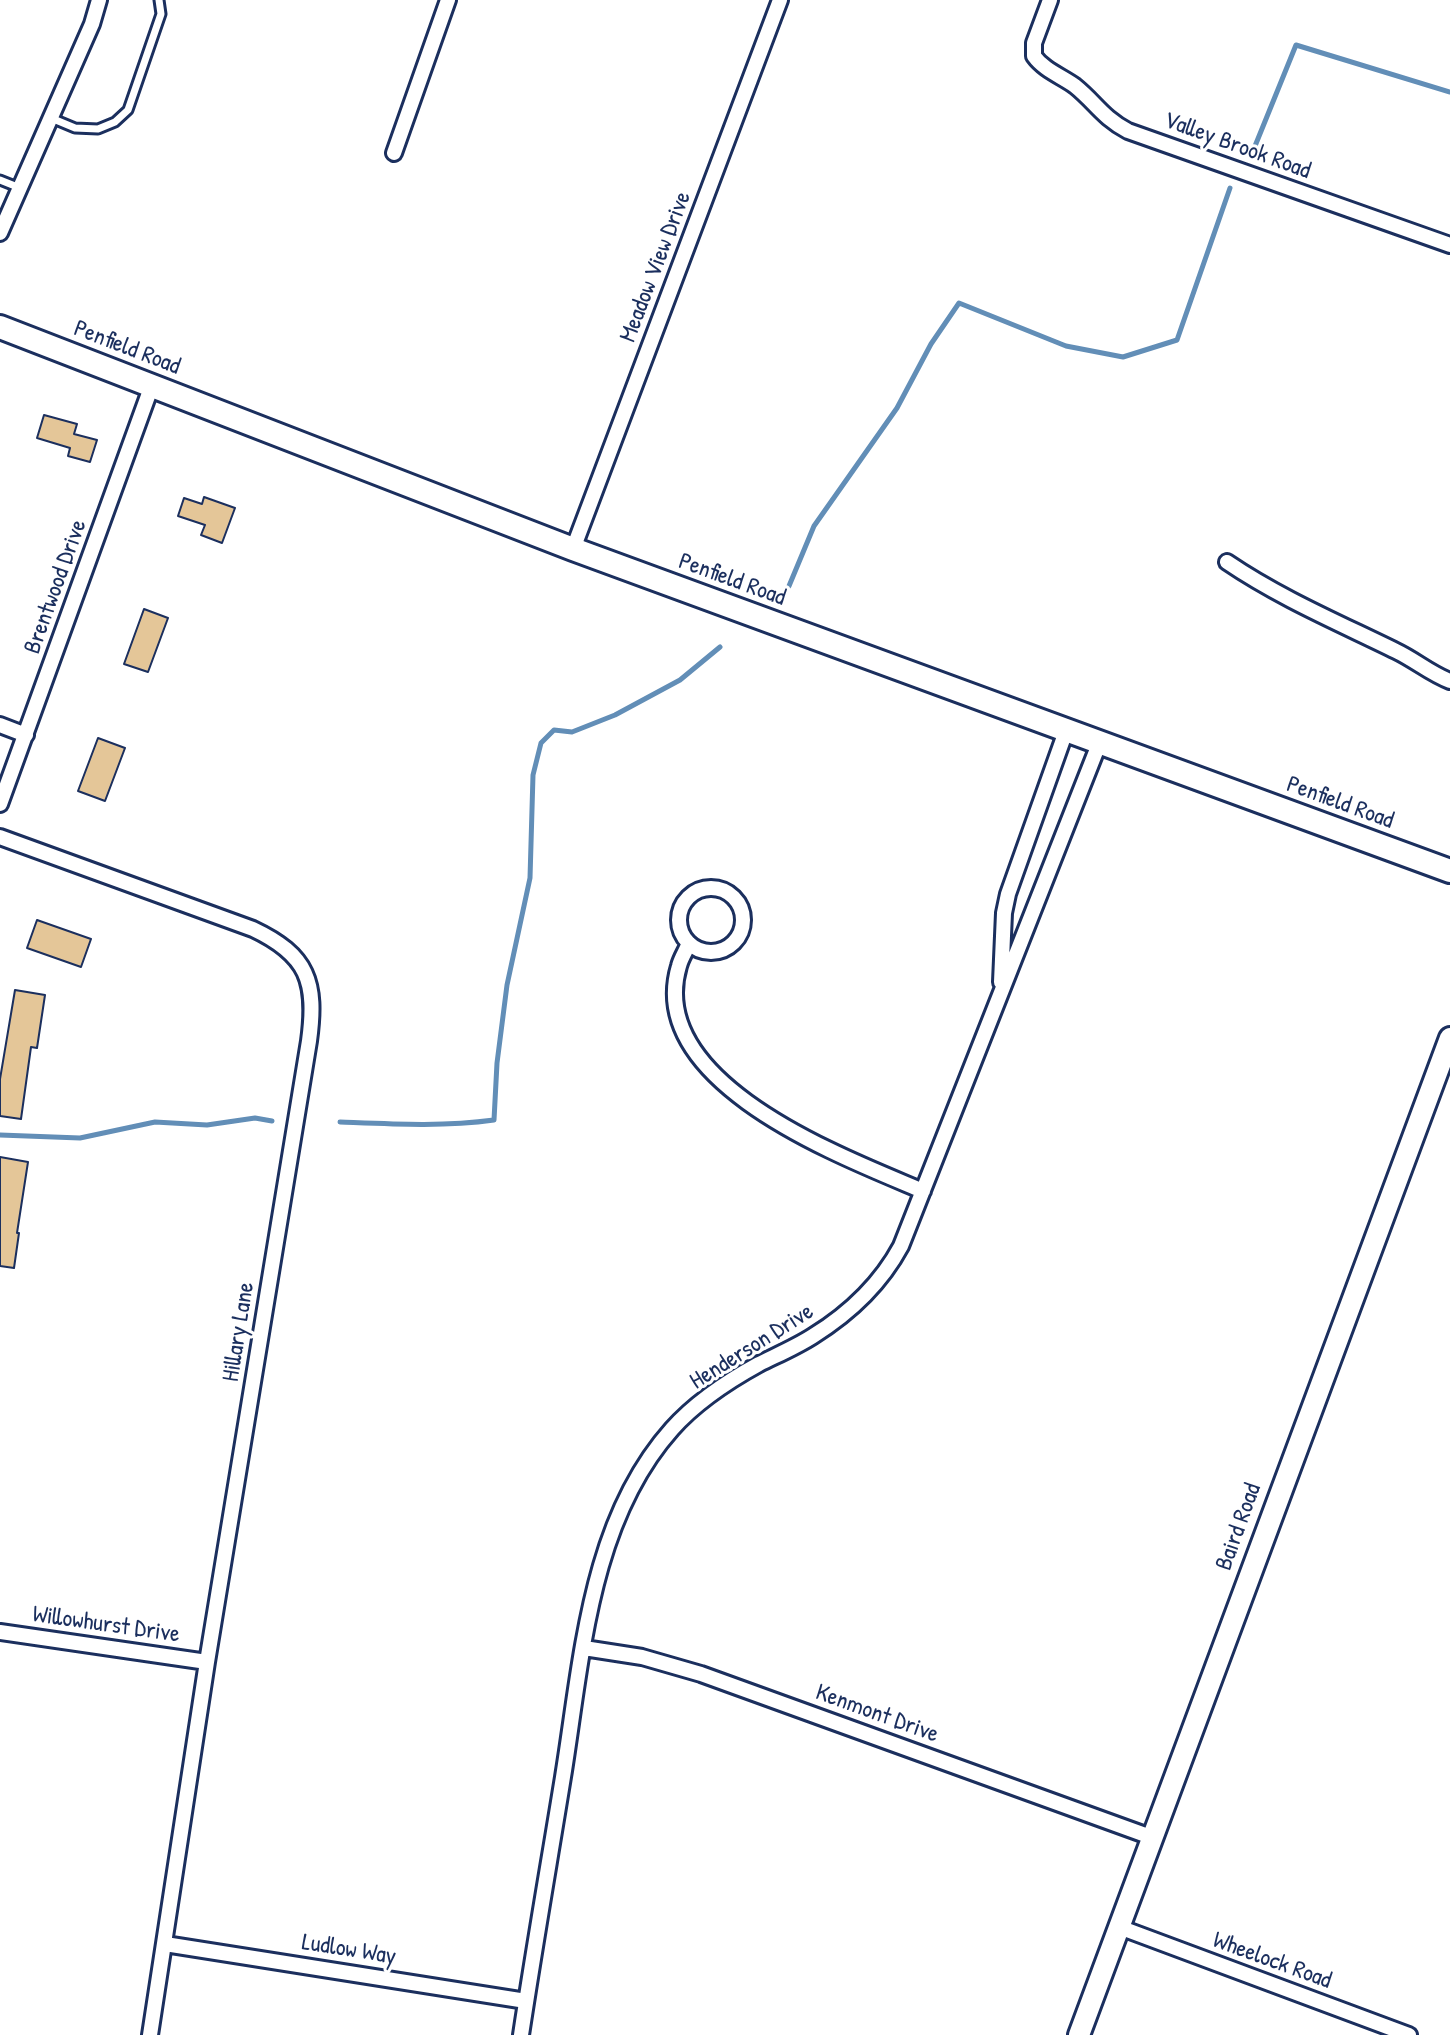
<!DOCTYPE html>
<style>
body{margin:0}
canvas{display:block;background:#fff}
</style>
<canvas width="1450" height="2035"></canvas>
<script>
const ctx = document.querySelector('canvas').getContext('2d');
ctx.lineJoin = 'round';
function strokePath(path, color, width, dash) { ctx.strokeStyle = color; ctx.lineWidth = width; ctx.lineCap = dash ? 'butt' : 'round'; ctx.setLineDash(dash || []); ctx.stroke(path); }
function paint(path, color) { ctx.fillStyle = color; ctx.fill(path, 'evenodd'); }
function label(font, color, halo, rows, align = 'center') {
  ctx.font = font + ' "Patrick Hand",sans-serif'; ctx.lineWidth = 6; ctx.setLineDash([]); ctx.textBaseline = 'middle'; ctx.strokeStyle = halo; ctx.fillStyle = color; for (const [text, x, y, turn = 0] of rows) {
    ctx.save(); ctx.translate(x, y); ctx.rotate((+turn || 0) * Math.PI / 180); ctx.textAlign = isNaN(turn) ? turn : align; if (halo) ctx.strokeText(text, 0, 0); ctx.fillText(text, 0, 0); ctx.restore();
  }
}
const stream = new Path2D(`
 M1253,151l43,-106 154,47
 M789,586l25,-60 83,-118 34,-64 28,-41 107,43 57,11 54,-17 53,-152
 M340,1122c51,2 103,5 154,-2l3,-57 10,-78 23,-107 3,-103 8,-32 13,-13 18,2 43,-17 65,-35 40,-33
 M0,1135l80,3 75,-16 52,3 48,-7 17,3`);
const building = new Path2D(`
 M44,415l33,9 -3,10 23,6 -7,22 -22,-6 2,-8 -33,-10z
 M204,497l31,11 -13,35 -21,-8 4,-10 -27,-9 6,-18 18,6z
 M144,609l24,9 -20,54 -24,-8z
 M98,738l27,10 -20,53 -27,-10z
 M37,920l54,19 -10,28 -54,-19z
 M15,990l30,5 -8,53 -6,-1 -10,72 -21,-3v-37z
 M0,1157l28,5 -11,71h2l-5,35 -14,-2z`);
const lane = new Path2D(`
 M51,118l24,10 23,1 17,-7 13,-12 33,-96 -2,-14
 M0,180l20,8`);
const street = new Path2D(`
 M1050,0l-16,43v13c10,14 27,20 41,30 21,17 27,31 53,45l322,114
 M394,153l54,-153
 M0,233l92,-209 7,-24
 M573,549l207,-549
 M1227,562c53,36 112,61 169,89 19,9 35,23 54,30
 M0,725l26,10
 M0,804l152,-419
 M0,837l253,92c55,26 64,53 56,112l-102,621 -57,373
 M679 920a32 32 0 1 1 64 0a32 32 0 1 1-64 0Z
 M689,943c-3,8 -8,15 -10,23 -35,117 164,191 244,225
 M1001,982l3,-69 4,-19 58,-163
 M0,1632l207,30
 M584,1648l58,9 59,17 450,163
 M1119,1927l290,108
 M165,1944l361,57
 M521,2035c13,-86 28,-172 42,-258 19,-117 26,-255 109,-348 24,-27 56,-48 87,-65 18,-9 37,-17 54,-28 37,-23 67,-51 88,-90l198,-502`);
const secondary = new Path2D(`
 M1079,2035l371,-997`);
const primary = new Path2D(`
 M0,327l573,222 877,322`);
const streetNames = [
 ["Valley Brook Road",1237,146,20],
 ["Meadow View Drive",656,267,-69],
 ["Penfield Road",127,348,21],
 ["Penfield Road",732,580,20],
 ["Brentwood Drive",56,587,-70],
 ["Penfield Road",1340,803,20],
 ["Hillary Lane",239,1332,-81],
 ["Henderson Drive",752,1347,-32],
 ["Baird Road",1239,1527,-70],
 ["Willowhurst Drive",106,1625,8],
 ["Kenmont Drive",877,1714,20],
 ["Ludlow Way",349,1950,9],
 ["Wheelock Road",1272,1961,20]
];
strokePath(stream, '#628eb7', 5);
paint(building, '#e4c698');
strokePath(building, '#1b2f5e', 2);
strokePath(lane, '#1b2f5e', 13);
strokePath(street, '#1b2f5e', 20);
strokePath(secondary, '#1b2f5e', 26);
strokePath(primary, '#1b2f5e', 28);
strokePath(lane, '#fff', 7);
strokePath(street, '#fff', 14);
strokePath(secondary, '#fff', 20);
strokePath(primary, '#fff', 22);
label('24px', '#1b2f5e', '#fff', streetNames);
</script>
